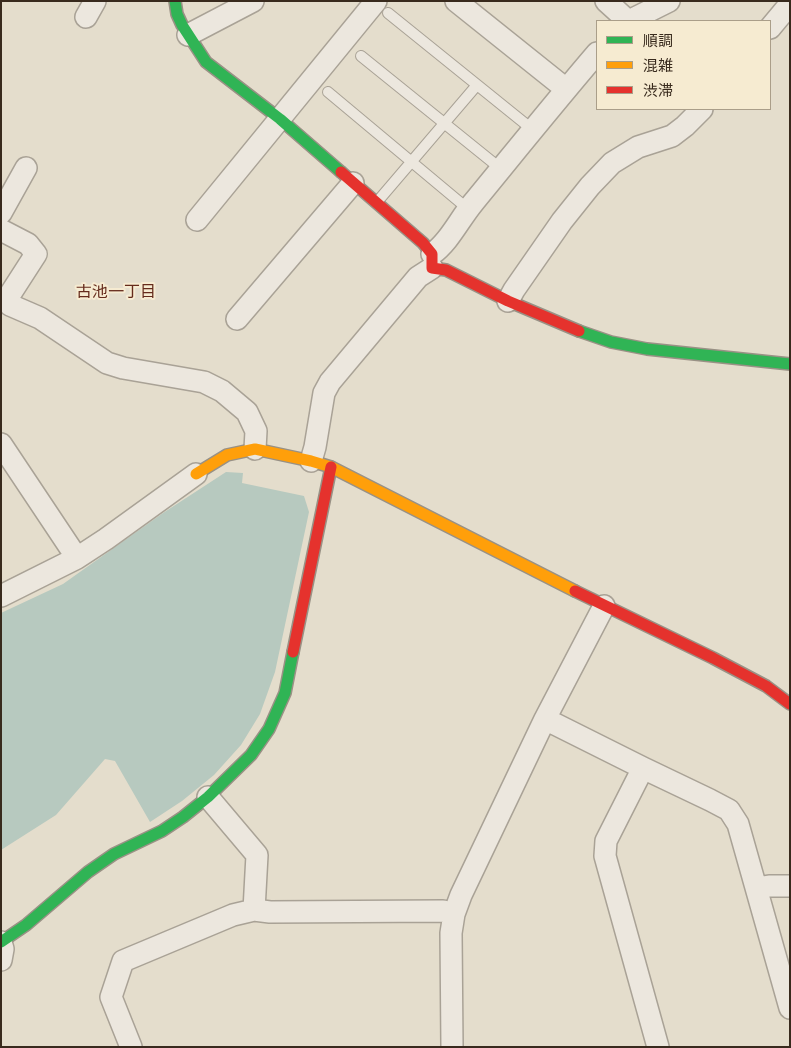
<!DOCTYPE html>
<meta charset="utf-8">
<style>
body{margin:0}
#map{position:relative;width:791px;height:1048px;overflow:hidden;background:#e4ddcc;font-family:"Crimson Pro","Noto Sans JP",serif}
canvas{display:block}
.frame{position:absolute;inset:0;border:2px solid #382a1d;pointer-events:none}
.legend{position:absolute;left:596px;top:20px;width:175px;height:90px;box-sizing:border-box;background:#f6ebd1;border:1px solid #aa9e89;margin:0;padding:6px 9px;list-style:none;font-size:15px;color:#382a1d}
.legend li{display:flex;align-items:center;gap:10px;height:25px}
.legend b{width:25px;border:1px solid #aa9e89}
</style>
<div id="map">
<canvas width="791" height="1048"></canvas>
<div class="frame"></div>
<ul class="legend">
<li><b style="height:6px;background:#30b455"></b>順調</li>
<li><b style="height:6px;background:#ff9f0a"></b>混雑</li>
<li><b style="height:6px;background:#e5322d"></b>渋滞</li>
</ul>
</div>
<script>
const ctx = document.querySelector('canvas').getContext('2d');
ctx.lineJoin = 'round';
function paint(path, color) { ctx.fillStyle = color; ctx.fill(path, 'evenodd'); }
function strokePath(path, color, width, dash) { ctx.strokeStyle = color; ctx.lineWidth = width; ctx.lineCap = dash ? 'butt' : 'round'; ctx.setLineDash(dash || []); ctx.stroke(path); }
function label(font, color, halo, rows, align = 'center') {
  ctx.font = font + ' "Crimson Pro","Noto Sans JP",serif'; ctx.lineWidth = 4; ctx.setLineDash([]); ctx.textBaseline = 'middle'; ctx.strokeStyle = halo; ctx.fillStyle = color; for (const [text, x, y, turn = 0] of rows) {
    ctx.save(); ctx.translate(x, y); ctx.rotate((+turn || 0) * Math.PI / 180); ctx.textAlign = isNaN(turn) ? turn : align; if (halo) ctx.strokeText(text, 0, 0); ctx.fillText(text, 0, 0); ctx.restore();
  }
}
const water = new Path2D(`
 M226,472l17,1 -1,10 62,13 5,16 -34,160 -15,42 -19,31 -27,30 -32,26 -32,21 -35,-61 -10,-2 -49,56 -55,35v-237l62,-29 100,-71z`);
const lane = new Path2D(`
 M388,13l145,117
 M361,56l140,113
 M328,92l140,117
 M377,202l100,-117`);
const street = new Path2D(`
 M456,1l110,88
 M606,1l22,20
 M86,17l9,-16
 M629,21l40,-20
 M770,28l20,-24
 M188,35l65,-34
 M1,213l25,-45
 M197,220l179,-219
 M1,230l27,14 8,10 -29,45 3,6 30,13 67,45 16,5 81,14 18,9 25,21 9,19 -1,18
 M432,254c17,-12 27,-34 41,-51 41,-50 82,-101 124,-150
 M508,301l6,-11 48,-69 28,-35 22,-23 26,-16 34,-11 13,-10 17,-17
 M237,319l116,-136
 M1,444l76,114
 M311,461l4,-14 9,-54 6,-11 88,-105 14,-9
 M1,596l76,-38 29,-19 90,-65
 M545,719l98,49 67,32 19,10 9,14 52,184
 M643,768l-37,73 -1,15 53,191
 M208,797l49,58 -3,55
 M757,888l12,-2h21
 M1,960l2,-11 -2,-7
 M131,1047l-20,-50 12,-36 110,-46 21,-5 16,2 173,-1 11,3
 M452,1047l-1,-114 3,-19 7,-19 84,-176 59,-113`);
const fast = new Path2D(`
 M175,1l2,13 5,11 24,37 74,57 61,53
 M579,331l32,11 36,7 143,15
 M1,942l25,-17 62,-53 26,-18 48,-23 21,-14 25,-20 43,-42 18,-26 16,-36 8,-41`);
const slow = new Path2D(`
 M196,474l31,-19 28,-6 56,12 20,6 244,124`);
const jam = new Path2D(`
 M341,172l82,71 9,11v14l14,2 62,31 71,30
 M575,591l138,67 53,28 24,18
 M293,652l38,-185`);
const neighbourhoodNames = [
 ["古池一丁目",116,292]
];
paint(water, '#b7c9bf');
strokePath(lane, '#a9a296', 12);
strokePath(street, '#a9a296', 24);
strokePath(fast, '#999185', 14);
strokePath(slow, '#999185', 14);
strokePath(jam, '#999185', 14);
strokePath(lane, '#ece7de', 10);
strokePath(street, '#ece7de', 21);
strokePath(fast, '#30b455', 11);
strokePath(slow, '#ff9f0a', 11);
strokePath(jam, '#e5322d', 11);
label('16px', '#652b1c', '#f6ebd1', neighbourhoodNames);
</script>
